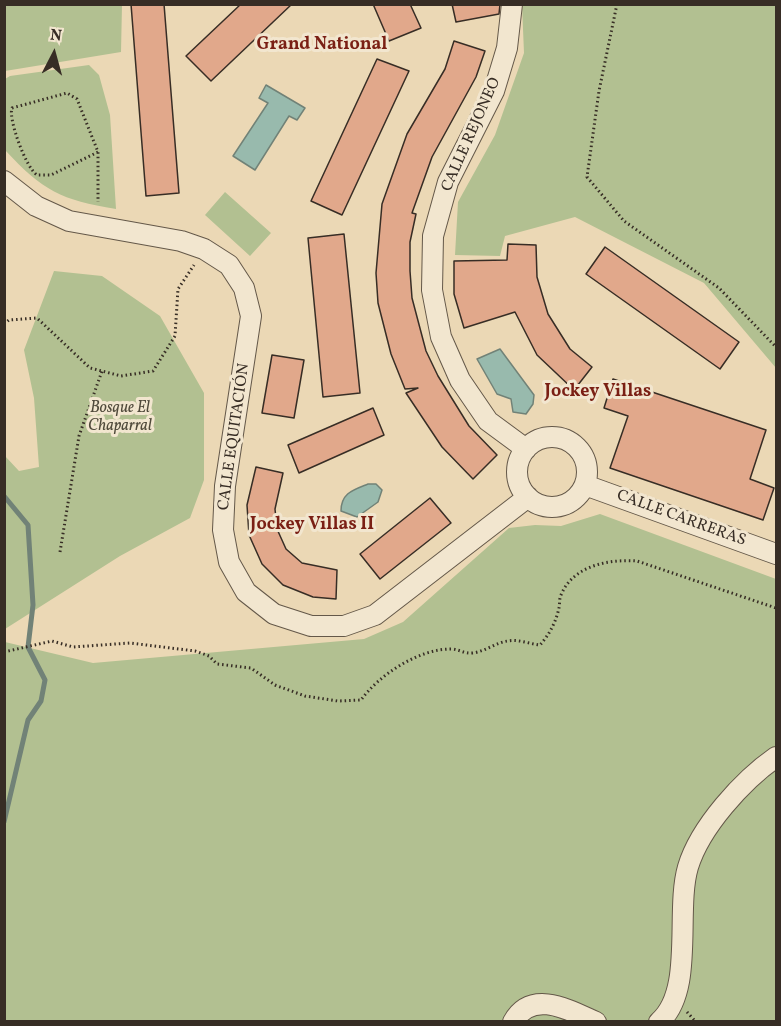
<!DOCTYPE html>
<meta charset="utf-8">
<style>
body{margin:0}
#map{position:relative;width:781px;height:1026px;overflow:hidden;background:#ebd8b5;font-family:Vollkorn,serif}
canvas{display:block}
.frame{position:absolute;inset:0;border:6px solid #372d25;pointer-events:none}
.north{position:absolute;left:24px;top:24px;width:60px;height:60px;-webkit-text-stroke:4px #f2e6cf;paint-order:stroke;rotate:6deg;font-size:16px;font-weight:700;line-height:24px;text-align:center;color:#372d25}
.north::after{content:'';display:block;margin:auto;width:21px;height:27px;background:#372d25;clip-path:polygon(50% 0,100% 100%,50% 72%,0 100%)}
</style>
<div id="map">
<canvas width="781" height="1026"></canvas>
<div class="frame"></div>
<div class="north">N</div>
</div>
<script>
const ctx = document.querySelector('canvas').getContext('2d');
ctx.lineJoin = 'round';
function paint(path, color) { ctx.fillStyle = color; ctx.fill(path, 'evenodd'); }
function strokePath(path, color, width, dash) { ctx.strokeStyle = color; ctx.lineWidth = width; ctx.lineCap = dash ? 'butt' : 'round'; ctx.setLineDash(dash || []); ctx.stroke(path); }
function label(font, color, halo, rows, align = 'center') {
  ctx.font = font + ' Vollkorn,serif'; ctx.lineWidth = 6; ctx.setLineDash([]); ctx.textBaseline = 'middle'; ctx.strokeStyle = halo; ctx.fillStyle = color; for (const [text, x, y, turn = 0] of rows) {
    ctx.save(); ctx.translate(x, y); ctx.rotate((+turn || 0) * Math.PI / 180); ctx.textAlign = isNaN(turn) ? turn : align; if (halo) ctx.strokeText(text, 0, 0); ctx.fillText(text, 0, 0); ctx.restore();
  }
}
const green = new Path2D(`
 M5,4l117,1 -1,47 -116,19z
 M522,5h254v363l-72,-85 -129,-66 -70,19 -5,20 -45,-1 3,-53 37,-67 29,-82z
 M89,65l10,10 11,40 6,94c-55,-9 -73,-18 -111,-59v-71l5,-3z
 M225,192l46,41 -21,23 -45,-41z
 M54,271l48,5 58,40 44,77v87l-14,38 -70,38 -115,73v-173l14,15 20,-4 -5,-69 -10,-48z
 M600,514l176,65v442l-771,1v-380l88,21 271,-24 39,-17 106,-94 26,-3 26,1z`);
const water = new Path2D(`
 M266,85l39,23 -8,12 -8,-4 -34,54 -22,-14 35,-53 -9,-5z
 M500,349l34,46 -1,9 -7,10 -13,-2 -2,-13 -14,-5 -20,-35z
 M368,484h8l6,6 -4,12 -21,15 -16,-6c0,-18 12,-21 27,-27z`);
const stream = new Path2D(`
 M4,496l24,29 5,80 -5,42 17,33 -4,21 -13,19 -24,102`);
const building = new Path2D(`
 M131,4h33l15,189 -33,3z
 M241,4h51l-81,77 -25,-25z
 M373,4h37l11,24 -32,13z
 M452,4h48l-1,10 -43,8z
 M454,41l31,10 -9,26 -44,80 -20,56 4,1 -6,28v29l2,27 14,53 12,25 31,50 28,29 -24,24 -31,-32 -36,-54 12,-5 -13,1 -14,-35 -13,-51 -2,-30 6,-69 25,-70 38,-65z
 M377,59l32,12 -67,144 -31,-14z
 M344,234l16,159 -37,4 -15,-159z
 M508,244l28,1 1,32 11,37 22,35 22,18 -18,23 -37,-35 -22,-43 -51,16 -10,-34v-33l53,-1z
 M605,247l134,95 -19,27 -134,-95z
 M272,355l32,5 -10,58 -32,-5z
 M613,379l153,51 -16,49 24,9 -11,32 -153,-52 18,-52 -24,-8z
 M373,408l11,27 -85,38 -11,-28z
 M256,467l27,6 -8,36 2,20 9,20 16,14 35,7 -1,29 -23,-2 -30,-12 -21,-21 -13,-29 -2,-30z
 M430,498l21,25 -71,56 -20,-25z`);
const path = new Path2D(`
 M617,4l-18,87 -12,86 37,44 95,67 57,59
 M98,152l-47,23h-14c-11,-7 -29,-56 -25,-67l55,-15 10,6 21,53v50
 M4,324l5,-4 28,-2 53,50 31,8 32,-5 22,-35 3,-47 16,-24
 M60,552l19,-116 23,-65
 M4,652l48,-11 21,6 57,-4 65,8 14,5 8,8 34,4 24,17 30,11 33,5 23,-1c18,-25 57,-51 90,-51 8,0 13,5 22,4 13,-2 24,-11 35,-12 11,-2 22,3 32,4 9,-10 16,-23 19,-37 1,-4 0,-9 2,-13 12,-30 49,-36 76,-34l139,47
 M687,1012l9,10`);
const minor = new Path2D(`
 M512,4l-5,44 -13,43 -46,91 -15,54 -1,54 9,47 19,43 28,41 38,28
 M4,181l32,25 33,15 112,20 23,8 25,16 15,23 7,28 -26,170 -2,44 6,32 17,30 28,22 37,12h33l31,-11 153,-118
 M517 472a35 35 0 1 1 70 0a35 35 0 1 1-70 0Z
 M585,485l191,69
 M513,1022c19,-34 58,-11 83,0
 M659,1022c36,-31 16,-111 29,-155 12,-40 55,-87 88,-110`);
const streetNames = [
 ["CALLE REJONEO",472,135,-66],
 ["CALLE EQUITACIÓN",235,437,-82],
 ["CALLE CARRERAS",681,519,20]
];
const parkNames = [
 ["Bosque El",120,409],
 ["Chaparral",120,427]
];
const neighbourhoodNames = [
 ["Grand National",322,46],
 ["Jockey Villas",598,393],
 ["Jockey Villas II",312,526]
];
paint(green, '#b2c091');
paint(water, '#98baad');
strokePath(water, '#718277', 1.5);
strokePath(stream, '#718277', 5);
paint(building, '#e1a88b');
strokePath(building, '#372d25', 1.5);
strokePath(minor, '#645849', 22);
strokePath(path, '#372d25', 3, [1.5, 3]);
strokePath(minor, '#f2e6cf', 20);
label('16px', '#372d25', '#f2e6cf', streetNames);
label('italic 16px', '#504a3b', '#f2e6cf', parkNames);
label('bold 18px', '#7a1f14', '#f2e6cf', neighbourhoodNames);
</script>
